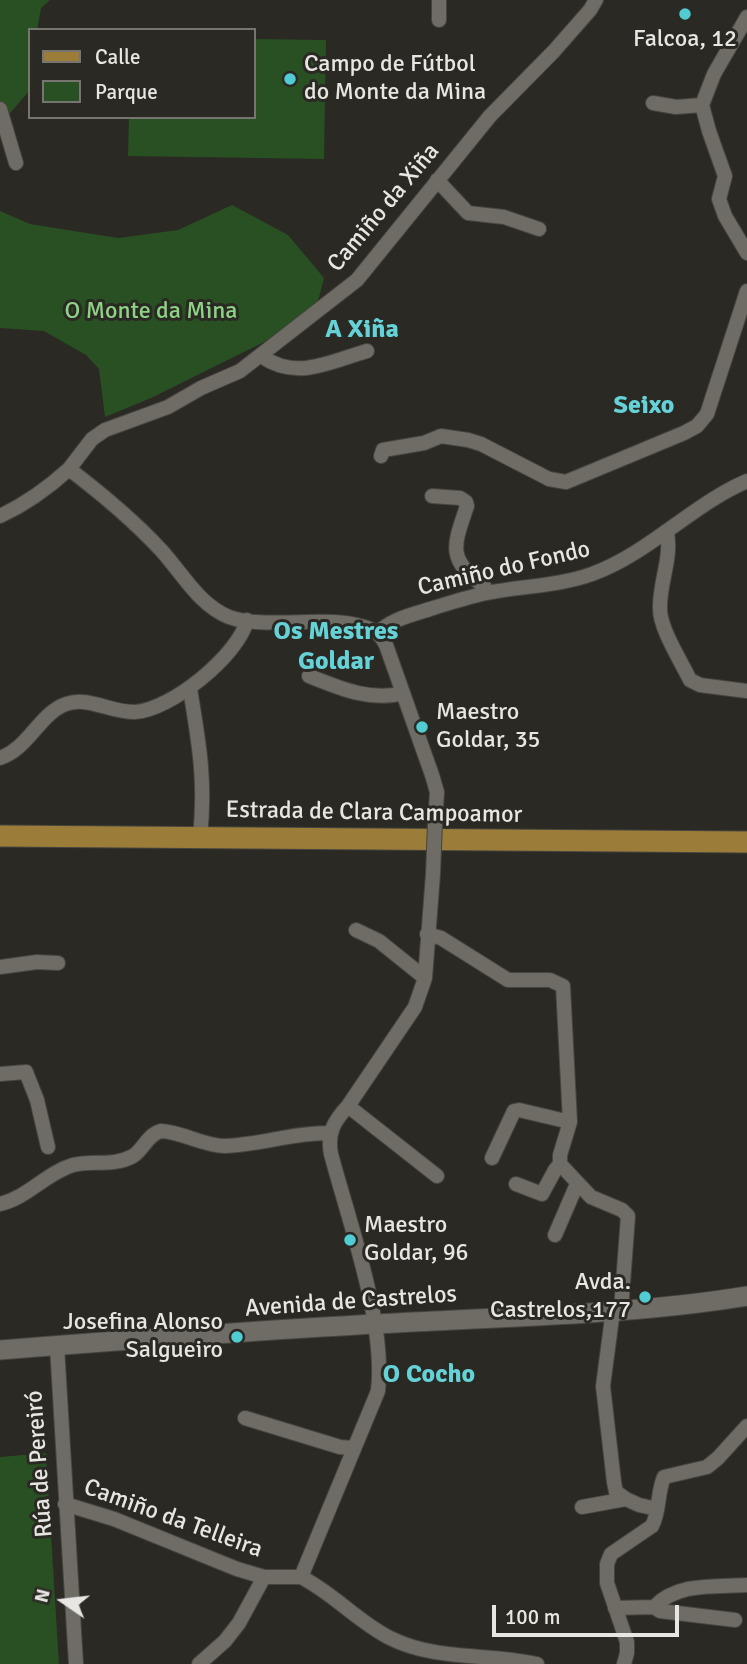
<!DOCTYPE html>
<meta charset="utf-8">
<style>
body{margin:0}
#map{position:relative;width:747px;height:1664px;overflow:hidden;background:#2b2923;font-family:Signika,sans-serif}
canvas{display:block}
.legend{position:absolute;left:28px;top:28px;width:228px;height:91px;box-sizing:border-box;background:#2b2923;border:2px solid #76756f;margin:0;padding:9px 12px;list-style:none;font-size:21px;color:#e7e6e2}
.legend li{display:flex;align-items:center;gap:14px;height:35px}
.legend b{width:35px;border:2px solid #76756f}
.north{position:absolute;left:28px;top:1566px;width:70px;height:70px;-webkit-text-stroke:5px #2b2923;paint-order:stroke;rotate:284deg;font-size:19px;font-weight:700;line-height:28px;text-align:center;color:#e7e6e2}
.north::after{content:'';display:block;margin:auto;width:24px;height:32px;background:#e7e6e2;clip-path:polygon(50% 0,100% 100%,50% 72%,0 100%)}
.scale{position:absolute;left:492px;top:1605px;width:187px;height:32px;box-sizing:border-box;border:4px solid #e7e6e2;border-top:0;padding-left:9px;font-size:21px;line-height:24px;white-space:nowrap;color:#e7e6e2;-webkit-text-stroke:5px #2b2923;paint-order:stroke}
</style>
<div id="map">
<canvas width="747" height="1664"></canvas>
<ul class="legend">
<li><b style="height:9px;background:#9b7c39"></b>Calle</li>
<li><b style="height:19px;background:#285023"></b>Parque</li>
</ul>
<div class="north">N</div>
<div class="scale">100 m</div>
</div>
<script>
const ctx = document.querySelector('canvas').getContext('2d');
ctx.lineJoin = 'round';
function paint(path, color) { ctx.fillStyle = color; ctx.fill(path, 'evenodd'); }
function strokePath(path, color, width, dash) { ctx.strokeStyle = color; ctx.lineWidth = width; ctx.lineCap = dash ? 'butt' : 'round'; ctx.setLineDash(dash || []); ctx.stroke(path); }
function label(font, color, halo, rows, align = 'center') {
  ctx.font = font + ' Signika,sans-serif'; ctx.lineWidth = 6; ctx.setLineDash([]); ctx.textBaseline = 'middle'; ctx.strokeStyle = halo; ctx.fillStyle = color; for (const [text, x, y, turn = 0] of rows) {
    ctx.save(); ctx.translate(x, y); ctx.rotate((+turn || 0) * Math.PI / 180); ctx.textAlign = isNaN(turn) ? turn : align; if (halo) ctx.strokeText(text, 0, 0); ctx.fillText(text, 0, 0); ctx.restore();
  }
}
const green = new Path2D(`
 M0,0h50l-9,8 -4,22h-7l-1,61 -29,34z
 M254,39l72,1 -2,119 -196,-3 1,-39h125z
 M232,205l56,30 36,43 -7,27 -53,37 -113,56 -46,19 -6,-48 -13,-14 -42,-24 -44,-3v-117l30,13 88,14 60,-8z
 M46,1453l13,211h-59v-207z`);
const street = new Path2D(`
 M747,17l-33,57 -12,31 7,26 16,45 -6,23 6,17 22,37
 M439,20v-20
 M653,103l23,4 26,-2
 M0,109l16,54
 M437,180l31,33 36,4 35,12
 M261,356c36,25 68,6 106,-5
 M381,456l2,-6 41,-7 17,-7 27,4 13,4 68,35 17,3 118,-49 13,-7 10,-12 40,-123
 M69,469l23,-30 13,-9 63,-23 33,-19 39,-17 117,-91 133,-164 64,-65 36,-41 6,-10
 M432,496l28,2 6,4 1,4c-13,39 -21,53 17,80l2,7
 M0,516c26,-12 48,-28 69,-47 33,25 64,51 92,81 21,23 38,55 68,67 38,14 106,-5 143,13 7,3 11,9 14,15l46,130 5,17 -2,31
 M667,533c5,26 -8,50 -7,76 0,20 21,52 30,71l10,5 47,6
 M378,633c13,-14 34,-18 52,-24 19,-6 38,-12 57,-16 34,-7 72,-7 105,-19 56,-20 101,-70 155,-93
 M309,676c30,12 62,26 94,17
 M190,689c9,54 16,93 10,148
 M0,758c29,-10 40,-45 66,-54 23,-8 45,9 69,8 36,-2 104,-57 112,-92
 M356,930l23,11 46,37
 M427,934l14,4 67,42h42l13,6 7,136 -10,33v9l31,33 31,13 6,6 -7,94
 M0,967l37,-5 21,1
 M0,1074l26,-2 11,28 11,47
 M348,1106l89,70
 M492,1158l22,-47 5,-1 51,12
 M516,1184l26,10 13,-24 5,-6
 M0,1204c27,-6 46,-31 73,-39 20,-5 40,2 60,-9 11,-7 14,-21 28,-25 22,1 42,15 64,15 36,-1 70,-14 105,-13
 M555,1235l22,-51
 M613,1310l-10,76 11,96 2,10 10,7
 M57,1346l19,318
 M245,1418l95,29 13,1
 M65,1504l49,15 123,50 27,8h37
 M582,1507l44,-8 13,6 18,4
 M301,1577l77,-186c8,-68 -29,-169 -47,-237 -4,-21 3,-33 17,-48l67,-99 10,-29 8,-104
 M301,1577c32,16 57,45 89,61 46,23 97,15 147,26
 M654,1607c24,-25 61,-20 93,-22
 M615,1608l39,-1 6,4 75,9
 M199,1664l26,-23 14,-18 25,-46
 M624,1664l3,-11v-11l-20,-59v-19l4,-10 41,-28c8,-15 5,-33 12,-49l43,-10 11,-9 29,-32`);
const secondary = new Path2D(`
 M0,1350c138,-11 276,-21 413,-28 111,-6 224,-8 334,-26`);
const primary = new Path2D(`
 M0,836l747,6`);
const streetBridge = new Path2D(`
 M433,874l2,-51`);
const markers = [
 [685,14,7,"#51ccd3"],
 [290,79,7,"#51ccd3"],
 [422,727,7,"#51ccd3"],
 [350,1240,7,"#51ccd3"],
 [645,1297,7,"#51ccd3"],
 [237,1337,7,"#51ccd3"]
];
const poiNames = [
 ["Falcoa, 12",685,40,"center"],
 ["Campo de Fútbol",304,65],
 ["do Monte da Mina",304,93],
 ["Maestro",436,713],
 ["Goldar, 35",436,741],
 ["Maestro",364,1226],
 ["Goldar, 96",364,1254],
 ["Avda.",631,1283,"right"],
 ["Castrelos,177",631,1311,"right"],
 ["Josefina Alonso",223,1323,"right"],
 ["Salgueiro",223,1351,"right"]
];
const streetNames = [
 ["Camiño da Xiña",384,208,-50],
 ["Camiño do Fondo",504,569,-13],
 ["Estrada de Clara Campoamor",374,813,1],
 ["Avenida de Castrelos",351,1302,-4],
 ["Rúa de Pereiró",40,1464,-94],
 ["Camiño da Telleira",173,1519,20]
];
const parkNames = [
 ["O Monte da Mina",151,312]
];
const neighbourhoodNames = [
 ["A Xiña",362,330],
 ["Seixo",644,406],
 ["Os Mestres",336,632],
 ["Goldar",336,662],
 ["O Cocho",429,1375]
];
paint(green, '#285023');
strokePath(street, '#46453f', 16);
strokePath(secondary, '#46453f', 21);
strokePath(primary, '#46453f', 23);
strokePath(street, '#6e6c64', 14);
strokePath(secondary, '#6e6c64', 19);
strokePath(primary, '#9b7c39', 21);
strokePath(streetBridge, '#46453f', 16, []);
strokePath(streetBridge, '#6e6c64', 14);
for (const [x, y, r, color] of markers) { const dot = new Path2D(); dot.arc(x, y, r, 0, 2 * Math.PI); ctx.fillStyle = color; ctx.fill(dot); strokePath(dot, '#2b2923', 2.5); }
label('24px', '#e7e6e2', '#2b2923', poiNames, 'left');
label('24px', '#e7e6e2', '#2b2923', streetNames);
label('24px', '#8dd384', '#2b2923', parkNames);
label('bold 26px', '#65d2d8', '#2b2923', neighbourhoodNames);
</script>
